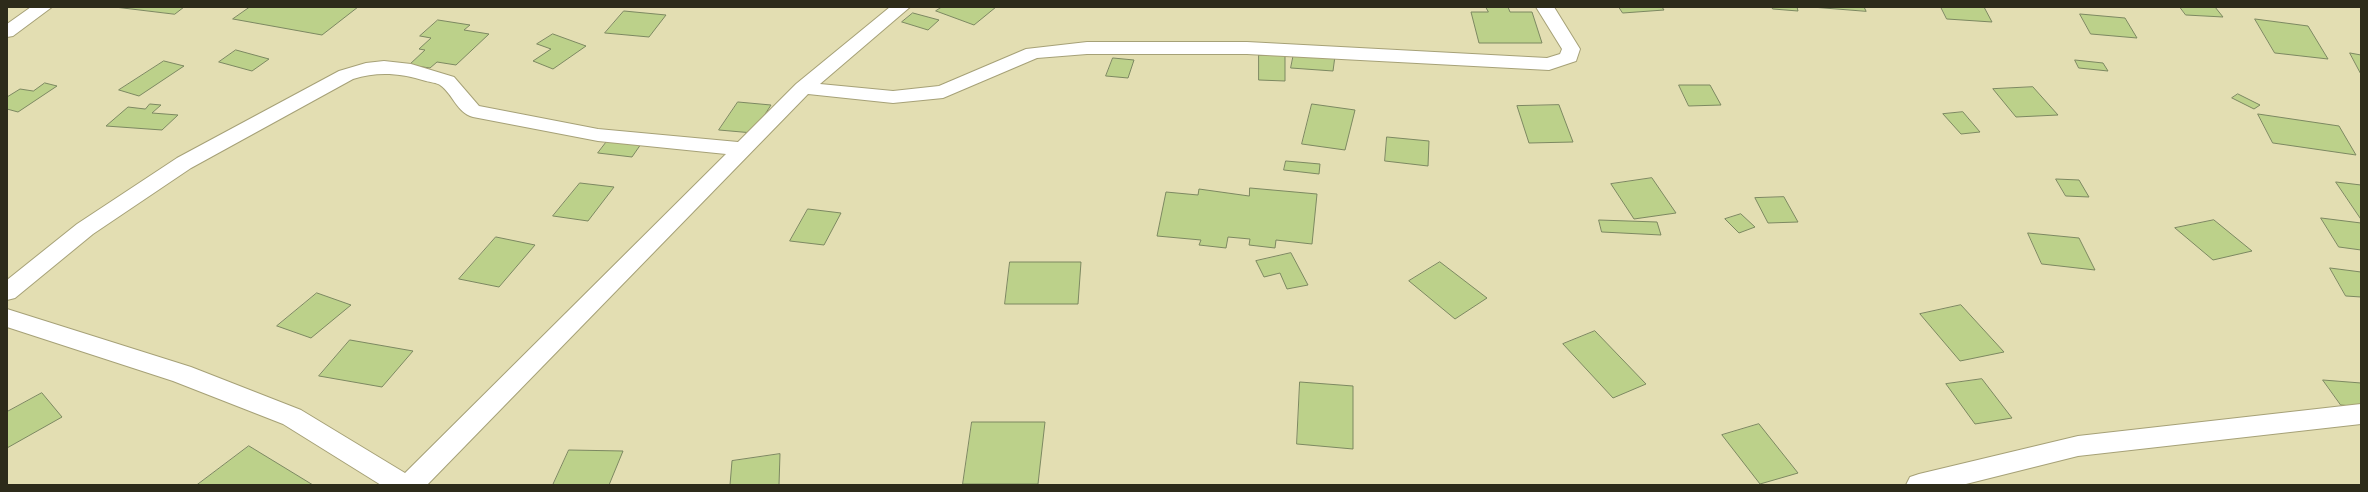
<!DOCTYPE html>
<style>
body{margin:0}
#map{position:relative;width:2368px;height:492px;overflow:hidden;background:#e3deb2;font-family:Figtree,sans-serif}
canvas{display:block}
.frame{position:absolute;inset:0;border:8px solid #2d2b1a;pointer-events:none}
</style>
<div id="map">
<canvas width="2368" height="492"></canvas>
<div class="frame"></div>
</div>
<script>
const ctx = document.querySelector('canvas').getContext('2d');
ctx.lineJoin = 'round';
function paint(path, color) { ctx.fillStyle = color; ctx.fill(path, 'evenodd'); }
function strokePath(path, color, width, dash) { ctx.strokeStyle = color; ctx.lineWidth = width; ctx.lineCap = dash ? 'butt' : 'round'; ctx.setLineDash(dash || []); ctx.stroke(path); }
const building = new Path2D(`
 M115,7h69l-9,7z
 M250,7h108l-36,28 -89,-16z
 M942,7h54l-22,18 -38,-14z
 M1486,7h22l2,5h22l10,31h-63l-8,-31h17z
 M1619,7h43l2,3 -41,3z
 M1772,7h25l1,4 -25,-2z
 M1812,7h52l2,4z
 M1941,7h43l8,15 -45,-3z
 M2180,7h35l8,10 -37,-2z
 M624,11l42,4 -17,22 -44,-4z
 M913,13l26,7 -11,10 -26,-8z
 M2080,14l45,4 12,20 -46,-4z
 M2255,19l53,7 20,33 -53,-6z
 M438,20l32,5 -6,5 25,4 -33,31 -19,-3 -7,6 -21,-3 16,-15 -6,-1 12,-11 -11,-2z
 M553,34l33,12 -33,23 -20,-8 18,-12 -14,-5z
 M236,50l33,9 -17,12 -33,-9z
 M1294,53l41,3 -2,15 -42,-3z
 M2350,53l11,2v19z
 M1259,55h26v26l-26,-1z
 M1113,58l21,2 -6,18 -22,-2z
 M2075,60l28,3 5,8 -29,-3z
 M164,61l20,5 -45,30 -20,-6z
 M45,83l12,3 -39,26 -11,-3v-12l13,-8 13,2z
 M1679,85h31l11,20 -32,1z
 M2033,87l25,28 -42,2 -23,-28z
 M2238,94l22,11 -6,4 -22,-11z
 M738,102l33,3 -18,28 -34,-3z
 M150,104l11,1 -9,8 26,2 -16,15 -56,-4 22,-19 17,2z
 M1312,104l43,6 -10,40 -43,-6z
 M1559,105l14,37 -44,1 -12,-37z
 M1963,112l17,20 -19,2 -18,-20z
 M2258,114l81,12 17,29 -83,-12z
 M1387,137l42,4 -1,25 -43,-5z
 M608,140l33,4 -9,13 -34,-4z
 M1286,161l34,3 -1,10 -35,-4z
 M1652,178l24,35 -42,6 -23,-35z
 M2056,179l23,1 10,17 -23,-1z
 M2336,182l25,3v34z
 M580,183l34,4 -26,34 -35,-5z
 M1250,188l67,6 -5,50 -36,-4 -1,8 -26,-3 1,-6 -22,-2 -2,11 -27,-3 2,-5 -44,-4 9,-44 32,3 1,-6 50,7z
 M1784,197l14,25 -30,1 -13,-25z
 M808,209l33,4 -17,32 -34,-4z
 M1741,214l14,13 -16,6 -14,-14z
 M2321,218l40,5v27l-22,-3z
 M1599,220l58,2 4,13 -59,-3z
 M2214,220l38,31 -39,9 -38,-32z
 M2028,233l51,5 16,32 -53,-6z
 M496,237l39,8 -36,42 -40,-8z
 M1291,253l17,32 -21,4 -7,-16 -16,4 -8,-16z
 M1010,262h71l-3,42h-73z
 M1440,262l47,36 -32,21 -46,-38z
 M2330,268l31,4v25l-15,-1z
 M317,293l34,12 -40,33 -34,-12z
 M1961,305l43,47 -44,9 -40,-47z
 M1595,331l51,53 -33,14 -50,-54z
 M350,340l63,11 -31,36 -63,-11z
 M1982,379l30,39 -37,6 -29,-40z
 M2323,380l38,3v24l-20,-2z
 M1300,382l53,4v63l-56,-5z
 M42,393l20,24 -55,31v-36z
 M972,422h73l-7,62h-75z
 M1759,424l39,49 -38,11 -38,-49z
 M249,446l64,39h-116z
 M569,450l54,1 -14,34h-56z
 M780,454l-1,31h-49l2,-24z`);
const street = new Path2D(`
 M31,7h21l-39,29 -6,1v-13z
 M890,7h20l-90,77 73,7 46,-5 87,-37 61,-7h160l300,16 13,-4 2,-5 -26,-42h18l26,42 -4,12 -27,9 -302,-16h-160l-50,4 -94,40 -50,5 -85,-9 -381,391h-46l-98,-61 -110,-43 -166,-54v-18l184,58 110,43 104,63 321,-319 -128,-13 -125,-24c-16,-4 -20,-23 -33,-32 -3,-2 -10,-3 -14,-4 -26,-8 -48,-10 -73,-2l-162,89 -98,66 -78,64 -8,2v-20l70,-56 100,-66 162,-87 27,-8 18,-2 27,3 43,13 25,29 119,23 140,13 58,-58z
 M2361,404v20l-283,32 -116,29h-56l4,-8 9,-3 159,-38z`);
paint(building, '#bcd18a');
strokePath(building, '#7c8861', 1);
strokePath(street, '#a6a177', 2);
paint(street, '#fff');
</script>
